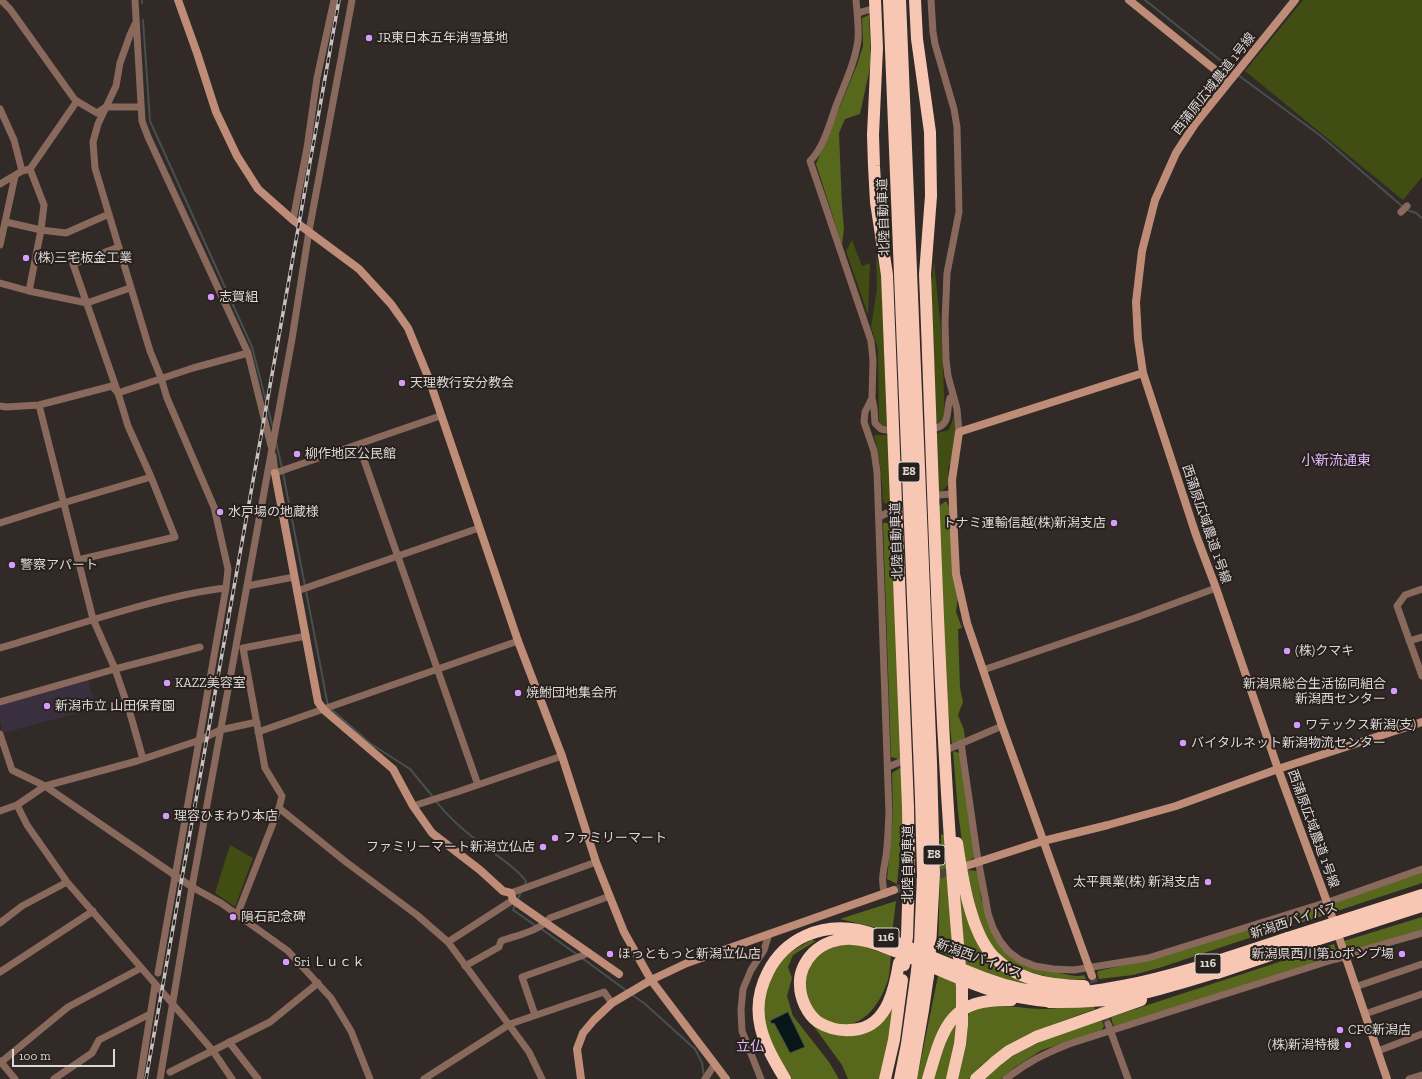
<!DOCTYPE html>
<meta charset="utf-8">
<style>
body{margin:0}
#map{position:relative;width:1422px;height:1079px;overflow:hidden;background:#312a27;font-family:"Zilla Slab",serif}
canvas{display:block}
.scale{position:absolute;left:12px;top:1049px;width:103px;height:18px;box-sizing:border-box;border:2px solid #ddd8d6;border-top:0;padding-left:5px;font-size:12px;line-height:14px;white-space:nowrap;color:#ddd8d6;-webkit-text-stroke:3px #27201d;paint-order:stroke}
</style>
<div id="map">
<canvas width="1422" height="1079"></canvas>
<div class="scale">100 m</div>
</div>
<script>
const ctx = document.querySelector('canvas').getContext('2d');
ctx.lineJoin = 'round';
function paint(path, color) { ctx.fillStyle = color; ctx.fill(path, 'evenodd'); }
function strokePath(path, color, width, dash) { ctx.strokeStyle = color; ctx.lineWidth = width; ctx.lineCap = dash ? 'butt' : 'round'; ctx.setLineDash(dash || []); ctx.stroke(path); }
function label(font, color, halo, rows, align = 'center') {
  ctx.font = font + ' "Zilla Slab","Noto Sans JP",serif'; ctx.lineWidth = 4; ctx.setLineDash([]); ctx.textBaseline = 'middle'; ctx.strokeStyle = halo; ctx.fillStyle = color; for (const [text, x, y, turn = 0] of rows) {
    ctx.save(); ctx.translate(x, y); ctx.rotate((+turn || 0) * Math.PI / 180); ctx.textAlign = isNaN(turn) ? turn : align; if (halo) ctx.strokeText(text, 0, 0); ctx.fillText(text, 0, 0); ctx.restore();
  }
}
const education = new Path2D(`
 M88,679l8,29 -93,25 -3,-12v-18z`);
const green = new Path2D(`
 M1303,0h119v177l-19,23 -158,-129z
 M852,240l10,26 8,-3 -2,52 -22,-64z
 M876,256l5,15 6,157 -6,-4 -2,-4 -1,-71 -7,-22 6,-38z
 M934,262l8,77 3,81 -7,6 -2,-9 -5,-133z
 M955,413v25l-4,26 -3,3 1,17 -8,8h-3l-2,-38 1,-21 12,-3z
 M874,435h13l2,10 1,62 -7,-5c-1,-23 -3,-44 -9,-67z
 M230,845l23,13 -18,49 -20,-14z`);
const forest = new Path2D(`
 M869,15l2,48 -11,51 -15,5 -6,14 3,73 2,22 -2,17 -26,-81 41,-99 6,-19 -1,-28z
 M946,501l5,9 7,86 -2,16 6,16 -4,1 2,59 3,14 -5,13 6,15 1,10 -13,5 -7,-63 -6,-176z
 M892,522l10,238 -11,-3 -8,-234z
 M953,751l9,3 13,103 -10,7 -7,-52z
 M903,766l1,45 -7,73 -10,-5 6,-65 -1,-41z
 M941,834l3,1 9,123 -15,-7z
 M967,870l11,1 3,28 23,51c16,7 64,31 80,25l2,4h-29l-39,-10 -22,-15 -14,-21 -5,-17z
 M1422,872v11l-88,29 -2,-4 3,-5z
 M956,881l27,69 57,37 -30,-5 -44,-16z
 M896,901l-4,33 -15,-6 -37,-9z
 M1315,908l8,1 2,6 -25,8 -2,-8 2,-3z
 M1289,916l5,9 -51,15 -81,27 -29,8 -34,4 -2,-6 1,-2 48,-11z
 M1422,917v14l-70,21h-4l-4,-11z
 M811,940l5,1 -23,14 -5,12 4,11 -5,18 6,20 36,46 10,17h-49c-7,-12 -18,-27 -23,-40 -10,-27 -2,-66 20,-85 7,-5 17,-9 24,-14z
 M1334,944l2,6 -4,7c-72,22 -144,47 -217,69l-2,-1 -2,-8z
 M842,945h17l32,11c-1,8 -1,17 -3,24 -3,10 -9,22 -16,30 -40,46 -97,-25 -47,-59 4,-3 11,-4 17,-6z
 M938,976l18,5 1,28 -32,70h-8z
 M1093,1003l2,6c-45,17 -95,31 -126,70h-14l9,-38 5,-29c26,-12 47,-3 74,-3 16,0 33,-4 50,-6z
 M891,1008l3,2 -2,16 -12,53h-32l-6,-14 -35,-48 40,18z
 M1102,1020l2,6 -3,5 -59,19 -27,17 -14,12h-16c29,-32 77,-46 117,-59z
 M957,1021v13l-10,45h-14l16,-46z`);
const water = new Path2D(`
 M788,1012l17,35 -15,6 -16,-30 -2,1 -2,-3z`);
const stream = new Path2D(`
 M142,0v3
 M1145,0l90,72
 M143,20l7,101 102,226 21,81
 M1238,75l83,61 82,71
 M1407,210l9,3 6,5
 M276,442l6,26
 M283,473l22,113
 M306,591l22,115
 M331,709l40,35 39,25 23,28
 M435,800c17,22 38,38 60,54 11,8 23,16 31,27l-1,4
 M517,901l4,-9
 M515,905l-2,5 23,16
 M540,928l39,28
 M582,958l45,33
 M632,995l12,8 51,46 7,14 2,13`);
const streetTunnel = new Path2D(`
 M1092,976l16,48`);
const secondaryTunnel = new Path2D(`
 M894,890l62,-21`);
const street = new Path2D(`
 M1,0l9,9 65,91 22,13 9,-6h35
 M135,0l7,121 6,16 100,216 23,93
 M856,0c1,13 3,27 2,40 -3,23 -14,45 -22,66 -6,17 -13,43 -26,55l61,180 2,19 -1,38 -7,14 -1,10 10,29 3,21 12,342c-1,14 -1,28 -3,42 -2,13 -6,25 -1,38
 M931,0l2,32 2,12 19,65 3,18 2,85 -12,61 -2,49 1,38 2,16 9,33 2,23
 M858,13l10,-3
 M135,24l-5,11 -10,28 -4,23 -18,38 -5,18 2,26 55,183 11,27 6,20 47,109 14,62 -2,19
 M0,109l14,31 8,31
 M0,184l22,-13 8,-2 47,-68
 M1401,212l6,-6
 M293,220l14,-72 10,-70 17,-78
 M6,222l35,8 25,3 43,-19
 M0,245l15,-69
 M119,247l-46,17 45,129 10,33 23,51
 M0,283l29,8 58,12 43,-15
 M29,291l12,-61 3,-25 -14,-36
 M872,398l2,10 1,15 6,6 5,1
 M39,405l54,214 22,50 15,44 13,46
 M0,406l6,1 33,-2 73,-19 6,7 75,-25 55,-15
 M936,428c15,-4 10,-18 14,-30l4,-1
 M360,444l4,16 114,325
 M273,456l2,17 165,-57
 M938,495l14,-1
 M879,517l10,-5
 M0,523l63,-20 88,-26 24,60 -97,23
 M247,586l47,-9
 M1422,589l-17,6 -8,11 25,70
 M297,591l182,-63
 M1409,641l13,-4
 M0,648c47,-14 93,-29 140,-42 29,-8 57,-15 86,-18l-68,385
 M983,670l152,-52 81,-30
 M0,702l115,-33 85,-22
 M258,732l260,-91
 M0,734l12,36 33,16 147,101 29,16 67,48 43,47 20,33 19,48
 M961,743l16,111 11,59 5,15 7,13 8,10 12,9 15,6 18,3 21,1 74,-12 189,-59 85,-30
 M951,748l51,-22
 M888,767l12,-5
 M17,805l10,20 40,57 123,142 23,27 19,28
 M413,806l44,-14 105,-36
 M279,808l67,54 71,53 31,27 81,110 13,27
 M0,811l17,-6 28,-19 92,-25 63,-21 20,-10 37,-8
 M511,893l85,-31
 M237,915l42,-107 3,-12 -17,-28 -22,-120 63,-12
 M0,923l22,-17 45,-24
 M448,942l65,-42
 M465,966l34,-19 2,-6c16,-6 37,-9 49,-23l60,-22
 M0,972l93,-61
 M1355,987l67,-23
 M1365,1014l57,-20
 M535,1015l-13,-38 62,-22 3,-3
 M1108,1024l20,55
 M229,1042l29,37
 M1378,1051l44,-17
 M0,1061l15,18
 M0,1063l68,-56 73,-39
 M170,1072l100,-50 48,-39
 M54,1079l38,-26 7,-13 51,-26
 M140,1079l15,-94
 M160,1079l32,-192 100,-548 17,-108 43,-231
 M424,1079l86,-55 94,-32 8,11
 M705,1079l10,-15
 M761,1079l-19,-48 -1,-21 2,-21 8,-19 13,-20 5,-16
 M1006,1079c21,-17 38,-25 63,-35l263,-84 13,-3 18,-7 59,-17
 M1409,1079l13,-4`);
const secondary = new Path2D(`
 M178,0l19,53 19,59 21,44 21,33 35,31 66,49 32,35 17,24 21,51 89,262 44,115 34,106 28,70 27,48 75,99
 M1129,0l100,81
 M1295,0l-100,124 -19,29 -21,47 -13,51 -6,51 2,37 5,34 53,162 20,53 62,181 49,133 60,177
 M275,473l43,229 6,8 69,59 20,37 19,27 48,37 23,21 8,2 2,7 106,74
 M966,866l77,-25 65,-16 68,-19 102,-37 144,-47
 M1092,976l-90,-250 -35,-103 -11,-49 -2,-40 -2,-54 7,-48 184,-59
 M581,1079l-4,-30 6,-16 11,-13 18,-17 39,-23 36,-17 207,-73`);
const highway = new Path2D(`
 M875,0l2,48 -4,87 1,31 2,36 11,73 21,532 1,68 -2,61
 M889,0l32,798 2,77 -3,69
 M900,0l31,763 3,111 -4,74
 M915,0l2,39 13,93 1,64 -6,78c9,227 14,455 34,682
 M957,843c5,33 13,88 36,113 23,24 60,30 91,30
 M899,963c-4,24 -11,60 -40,66 -15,3 -28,1 -41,-7 -11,-8 -18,-24 -18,-37 -1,-12 5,-24 13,-32 10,-10 25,-15 39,-14 19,1 37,10 55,17 26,11 51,23 78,32 23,8 46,12 71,14
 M1217,973l74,-25
 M1049,1002c21,0 43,0 64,-3 38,-6 74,-18 111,-29
 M785,1079c-21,-35 -38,-66 -17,-107 17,-34 54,-49 90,-42 20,4 39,13 57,20 23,10 46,19 69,28 24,9 50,15 75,16 22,0 43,-4 64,-8 56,-11 110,-30 165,-48
 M885,1079l9,-39 8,-60
 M900,1079l7,-35 10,-73
 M911,1079l12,-69 5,-34
 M928,1079c15,-51 21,-81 83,-79
 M952,1079l8,-35 2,-20
 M976,1079l20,-18 13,-10 27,-14 105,-37`);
const rail = new Path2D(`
 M146,1079l193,-1079`);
const highwayBridge = new Path2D(`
 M1288,938l134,-43
 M1291,948l131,-42
 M959,956l3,31v37
 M904,965l3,-29
 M917,971l3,-27
 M928,976l2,-28`);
const markers = [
 [369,38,4,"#d59cfb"],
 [26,258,4,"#d59cfb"],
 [211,297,4,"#d59cfb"],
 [402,383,4,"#d59cfb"],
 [297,454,4,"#d59cfb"],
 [220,512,4,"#d59cfb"],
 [1114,523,4,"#d59cfb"],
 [12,565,4,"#d59cfb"],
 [1287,651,4,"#d59cfb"],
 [167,683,4,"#d59cfb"],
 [1394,691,4,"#d59cfb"],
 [518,693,4,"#d59cfb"],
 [47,706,4,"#d59cfb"],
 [1297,725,4,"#d59cfb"],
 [1183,743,4,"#d59cfb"],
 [166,816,4,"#d59cfb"],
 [555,838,4,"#d59cfb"],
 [543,847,4,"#d59cfb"],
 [1208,882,4,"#d59cfb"],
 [233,917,4,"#d59cfb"],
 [610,954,4,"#d59cfb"],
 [1402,954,4,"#d59cfb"],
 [286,962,4,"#d59cfb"],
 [1340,1030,4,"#d59cfb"],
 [1348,1045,4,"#d59cfb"]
];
const shields = [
 [909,472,22],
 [934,855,22],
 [886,938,26],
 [1208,964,26]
];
const shieldNames = [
 ["E8",909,472],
 ["E8",934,855],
 ["116",886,938],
 ["116",1208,964]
];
const poiNames = [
 ["JR東日本五年消雪基地",377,38],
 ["(株)三宅板金工業",34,258],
 ["志賀組",219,297],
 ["天理教行安分教会",410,383],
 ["柳作地区公民館",305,454],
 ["水戸場の地蔵様",228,512],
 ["トナミ運輸信越(株)新潟支店",1106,523,"right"],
 ["警察アパート",20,565],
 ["(株)クマキ",1295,651],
 ["KAZZ美容室",175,683],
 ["新潟県総合生活協同組合",1386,684,"right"],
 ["新潟西センター",1386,699,"right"],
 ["焼鮒団地集会所",526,693],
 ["新潟市立 山田保育園",55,706],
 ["ワテックス新潟(支)",1305,725],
 ["バイタルネット新潟物流センター",1191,743],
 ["理容ひまわり本店",174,816],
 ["ファミリーマート",563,838],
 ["ファミリーマート新潟立仏店",535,847,"right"],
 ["太平興業(株) 新潟支店",1200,882,"right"],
 ["隕石記念碑",241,917],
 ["ほっともっと新潟立仏店",618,954],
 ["新潟県西川第10ポンプ場",1394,954,"right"],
 ["Sri Ｌｕｃｋ",294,962],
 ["CFC新潟店",1348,1030],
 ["(株)新潟特機",1340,1045,"right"]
];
const streetNames = [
 ["西蒲原広域農道 1号線",1214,84,-52],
 ["北陸自動車道",884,217,-92],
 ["西蒲原広域農道 1号線",1206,524,71],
 ["北陸自動車道",897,541,-92],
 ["西蒲原広域農道 1号線",1313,829,70],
 ["北陸自動車道",908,864,-90],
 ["新潟西バイパス",1294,921,-18],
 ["新潟西バイパス",979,959,20]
];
const neighbourhoodNames = [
 ["小新流通東",1336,461],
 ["立仏",750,1047]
];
paint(education, '#392f3e');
paint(green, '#414d12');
paint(forest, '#57671b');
paint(water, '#071616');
strokePath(water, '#475050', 1);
strokePath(stream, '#475050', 2);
strokePath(streetTunnel, '#4b4441', 7, [7, 3.5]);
strokePath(secondaryTunnel, '#4b4441', 8, [8, 4]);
strokePath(street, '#89695c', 7);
strokePath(secondary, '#be8c77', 8);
strokePath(highway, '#f7c7b4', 12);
strokePath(rail, '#c7c2c0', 3.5);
strokePath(rail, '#27201d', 2, [6]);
strokePath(highwayBridge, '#f7c7b4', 12);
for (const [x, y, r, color] of markers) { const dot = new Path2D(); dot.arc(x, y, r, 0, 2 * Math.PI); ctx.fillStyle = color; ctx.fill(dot); strokePath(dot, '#27201d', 1.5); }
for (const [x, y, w] of shields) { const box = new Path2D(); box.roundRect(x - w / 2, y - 10, w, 20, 3); ctx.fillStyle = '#27201d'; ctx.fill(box); strokePath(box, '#ddd8d6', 1); }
label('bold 12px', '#ddd8d6', null, shieldNames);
label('13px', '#ddd8d6', '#27201d', poiNames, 'left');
label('13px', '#ddd8d6', '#27201d', streetNames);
label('14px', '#e2bbfd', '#27201d', neighbourhoodNames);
</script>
